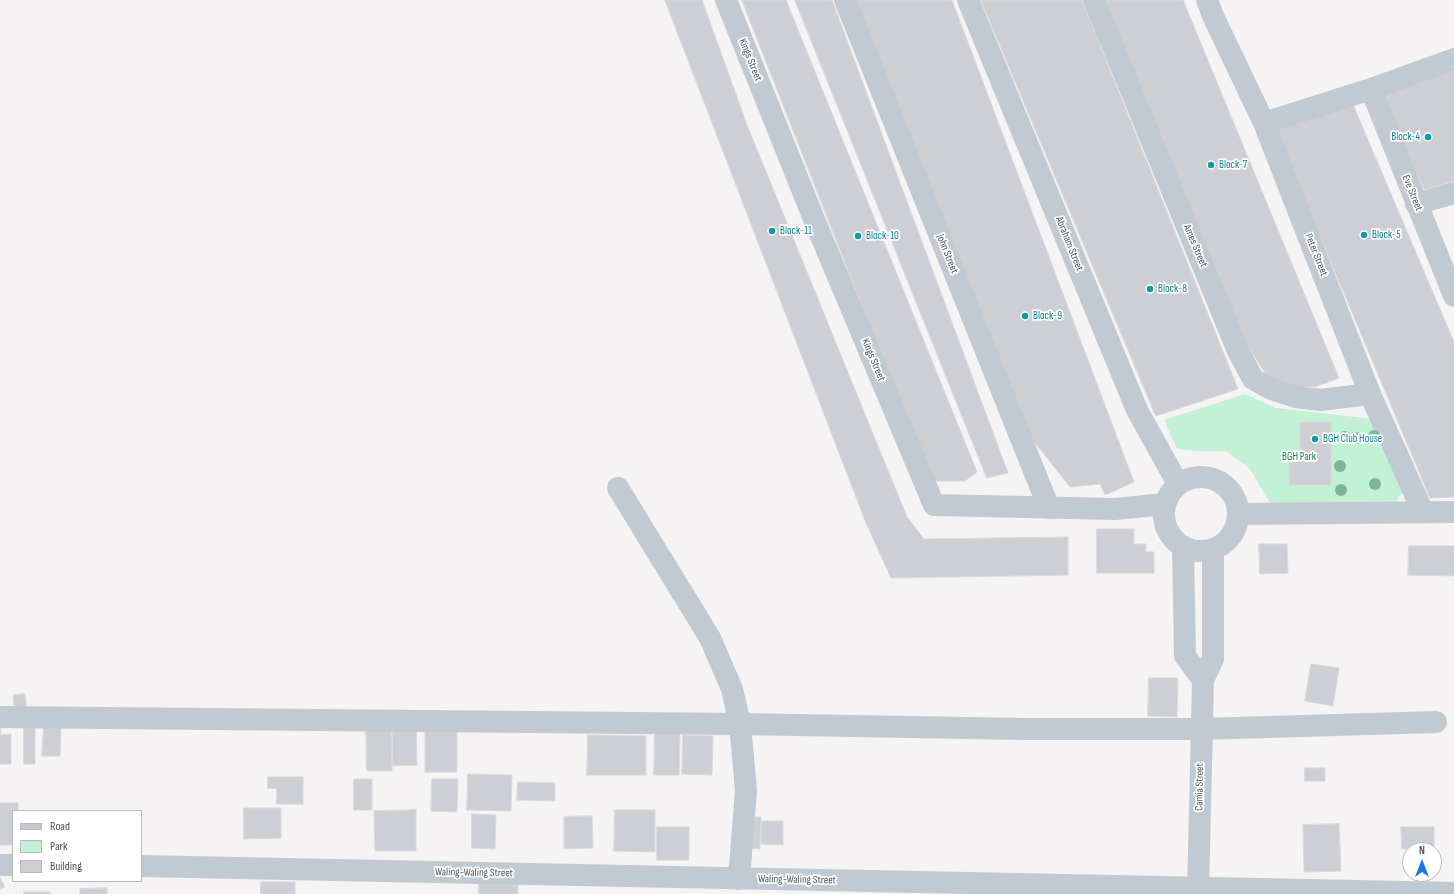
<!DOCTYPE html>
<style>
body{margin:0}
#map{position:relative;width:1454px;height:894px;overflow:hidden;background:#f5f3f3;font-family:"Sofia Sans Condensed",sans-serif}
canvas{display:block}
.legend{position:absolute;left:12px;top:810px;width:130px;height:72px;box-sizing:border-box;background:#fff;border:1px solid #b7bbc0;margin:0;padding:5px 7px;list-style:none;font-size:12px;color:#4a5661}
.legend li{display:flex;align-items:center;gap:8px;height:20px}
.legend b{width:20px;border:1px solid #b7bbc0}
.north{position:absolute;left:1402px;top:842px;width:40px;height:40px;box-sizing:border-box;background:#fff;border:1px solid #b7bbc0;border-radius:50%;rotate:0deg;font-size:11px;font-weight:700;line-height:16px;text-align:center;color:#4a5661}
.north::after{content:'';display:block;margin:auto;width:14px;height:18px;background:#1a73e8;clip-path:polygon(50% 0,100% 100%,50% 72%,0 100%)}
</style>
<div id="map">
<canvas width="1454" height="894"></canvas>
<ul class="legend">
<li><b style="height:5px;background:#c1cad2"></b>Road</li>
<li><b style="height:11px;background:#c3f1d5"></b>Park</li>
<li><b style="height:11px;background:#cdcfd5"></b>Building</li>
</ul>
<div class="north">N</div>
</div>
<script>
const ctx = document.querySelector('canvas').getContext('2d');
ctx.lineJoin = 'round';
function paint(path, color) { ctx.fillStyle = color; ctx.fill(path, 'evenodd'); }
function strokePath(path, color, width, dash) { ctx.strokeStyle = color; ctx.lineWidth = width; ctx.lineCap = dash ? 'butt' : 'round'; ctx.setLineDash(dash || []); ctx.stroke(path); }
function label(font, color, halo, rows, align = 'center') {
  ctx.font = font + ' "Sofia Sans Condensed",sans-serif'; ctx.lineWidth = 3.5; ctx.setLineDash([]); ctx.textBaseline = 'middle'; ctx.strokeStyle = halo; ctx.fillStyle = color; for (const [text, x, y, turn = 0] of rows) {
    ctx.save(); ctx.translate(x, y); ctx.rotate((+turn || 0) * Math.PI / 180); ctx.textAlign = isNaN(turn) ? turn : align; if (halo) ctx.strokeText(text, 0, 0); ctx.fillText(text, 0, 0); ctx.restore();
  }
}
const green = new Path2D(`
 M1245,394l31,14 97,11 30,73 -9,12 -124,-1 -20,-34 -24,-18h-27l-22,-2 -13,-29z`);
const building = new Path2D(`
 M665,0h37l45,125 160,392 17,22 144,-2v38l-177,3 -25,-55z
 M742,0h44l191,472 -12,9h-34z
 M795,0h37l176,473 -21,5z
 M854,0h98l182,482 -29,13 -5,-11 -30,3 -42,-53z
 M981,0h101l156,389 -82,27z
 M1104,0h79l156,378 -24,9h-23l-25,-11 -29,-45z
 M1454,67v114l-30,9 -42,-97z
 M1351,100l103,242v155l-24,1 -156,-371z
 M1300,422h31v63h-42v-29h11z
 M1097,529h37v15h12v8h8v21h-57z
 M1259,544h28l1,29 -28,1z
 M1409,546h45v30l-46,-1z
 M1311,664l28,4 -6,38 -28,-5z
 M1149,678h29l-1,39 -29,-1z
 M25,694l2,19 -12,1 -2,-19z
 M44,724l17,1 -1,31h-18z
 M0,725l1,10 10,-1v30h-11z
 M457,725v47h-32v-46z
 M392,726h24l1,39 -24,1z
 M366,727h25l1,44h-25z
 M24,728h11v36h-11z
 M655,732l25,1 -1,42h-25z
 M588,735l58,1v39h-59z
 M683,735l30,1 -1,39 -30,-1z
 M1305,768h20v13h-20z
 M468,774l44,1 -1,36 -44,-1z
 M268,777h35v27h-27l1,-15 -9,-1z
 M354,779h18v31h-18z
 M432,779h26l-1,33 -26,-1z
 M518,782l37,1v18l-38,-1z
 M0,803h18v8h-5v34h-13z
 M244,808h37v30l-37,1z
 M416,810v41h-41l-1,-40z
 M615,810h40v42l-41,-1z
 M472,814l24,1 -1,34 -23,-1z
 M592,816l1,32 -29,1v-32z
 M747,817h14l-1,32 -15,-1z
 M762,821h21v24l-21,-1z
 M1339,824l2,47 -37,1 -1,-47z
 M657,827h32v33h-32z
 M1401,827h33v21l-32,1z
 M0,878l5,9 -5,2z
 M261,882h34v12h-34z
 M479,882h39v12h-39z
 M107,888v6h-27v-5z
 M24,892h26v2h-26z`);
const street = new Path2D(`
 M726,0l92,229 116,276 181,4 50,-5
 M845,0l204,508
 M968,0l169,410 41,74
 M1094,0l144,351 15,28 16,9 27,9 24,3 50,-6
 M1207,0l6,16 51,107 106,271 53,118
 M1371,89l83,207
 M1264,123l107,-34 83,-30
 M1416,204l38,-11
 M1164 514a37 37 0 1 1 74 0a37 37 0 1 1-74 0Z
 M618,488l92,150 22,51 8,35 6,66 -7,89
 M1239,514l215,-2
 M1183,546l2,110 18,24
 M0,717l740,7 284,5h177l235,-7
 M0,865h13
 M141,866l1313,27
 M1198,894l5,-214 10,-21v-110`);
const trees = [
 [1374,436],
 [1345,437],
 [1359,438],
 [1340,466],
 [1375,484],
 [1341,490]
];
const markers = [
 [1428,137,4,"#0f9aa8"],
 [1211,165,4,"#0f9aa8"],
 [772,231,4,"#0f9aa8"],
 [1364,235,4,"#0f9aa8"],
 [858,236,4,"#0f9aa8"],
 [1150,289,4,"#0f9aa8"],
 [1025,316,4,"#0f9aa8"],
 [1315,439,4,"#0f9aa8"]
];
const streetNames = [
 ["Kings Street",750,60,68],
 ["Eve Street",1412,193,68],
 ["Abraham Street",1069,244,68],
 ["Ames Street",1195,246,67],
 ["John Street",947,254,68],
 ["Peter Street",1316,255,68],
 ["Kings Street",873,360,67],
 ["Camia Street",1200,787,-89],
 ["Waling-Waling Street",474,873,1],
 ["Waling-Waling Street",797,880,1]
];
const cultureNames = [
 ["Block-4",1420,137,"right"],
 ["Block-7",1219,165],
 ["Block-11",780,231],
 ["Block-5",1372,235],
 ["Block-10",866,236],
 ["Block-8",1158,289],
 ["Block-9",1033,316],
 ["BGH Club House",1323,439]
];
const parkNames = [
 ["BGH Park",1299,457]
];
paint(green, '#c3f1d5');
paint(building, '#cdcfd5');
strokePath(building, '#d7d9de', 1);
strokePath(street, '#c1cad2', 22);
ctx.fillStyle = '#7bb799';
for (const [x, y] of trees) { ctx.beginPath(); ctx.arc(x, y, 6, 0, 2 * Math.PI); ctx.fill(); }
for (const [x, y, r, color] of markers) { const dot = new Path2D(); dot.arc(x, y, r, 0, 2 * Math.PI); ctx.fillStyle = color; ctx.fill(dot); strokePath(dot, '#fff', 1.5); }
label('11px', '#4a5661', '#fff', streetNames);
label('11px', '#0d838f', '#fff', cultureNames, 'left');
label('11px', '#17864f', '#fff', parkNames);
</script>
